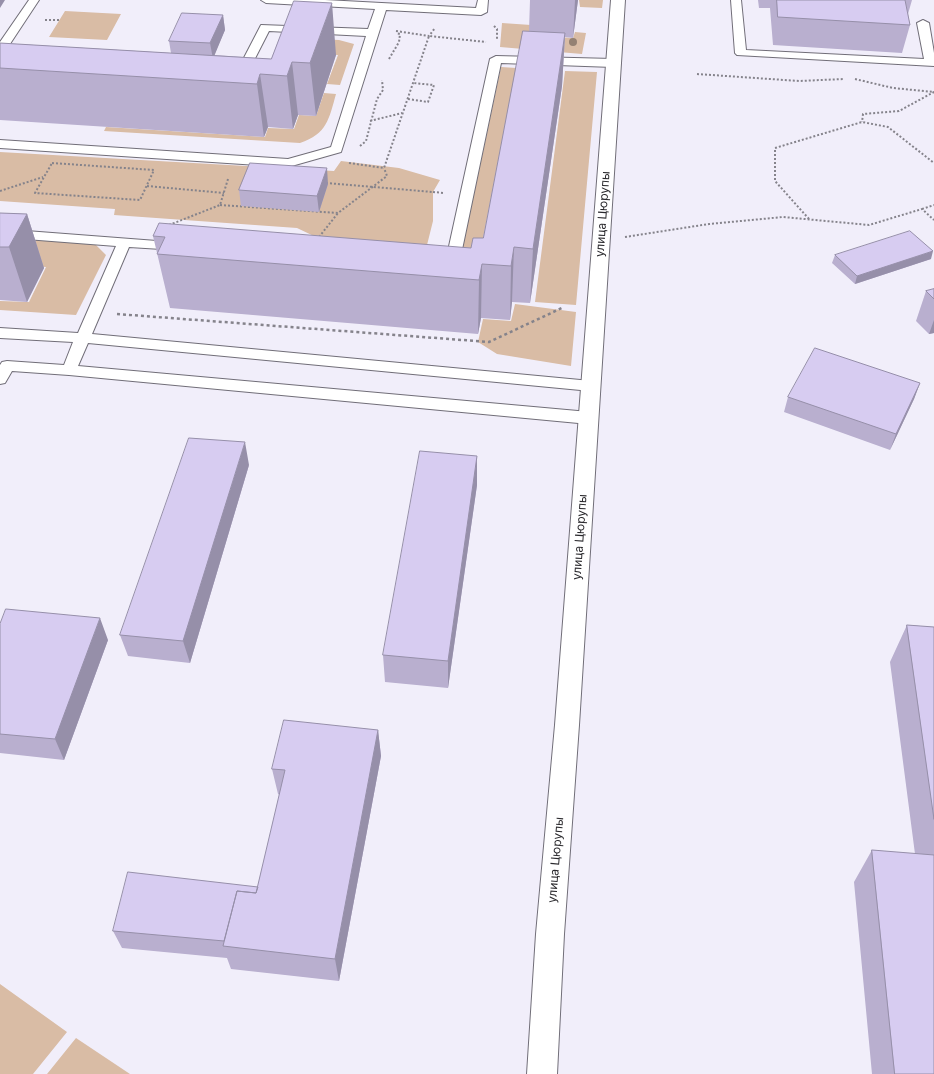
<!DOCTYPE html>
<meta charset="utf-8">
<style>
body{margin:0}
canvas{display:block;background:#f1eefa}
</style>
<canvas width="934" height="1074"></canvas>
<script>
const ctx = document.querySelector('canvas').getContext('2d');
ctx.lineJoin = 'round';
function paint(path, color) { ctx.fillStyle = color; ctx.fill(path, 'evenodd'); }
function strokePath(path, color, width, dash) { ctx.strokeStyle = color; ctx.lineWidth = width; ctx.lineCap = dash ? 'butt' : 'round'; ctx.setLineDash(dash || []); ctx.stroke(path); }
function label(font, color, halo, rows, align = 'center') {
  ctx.font = font + ' Inter,sans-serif'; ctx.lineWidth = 3.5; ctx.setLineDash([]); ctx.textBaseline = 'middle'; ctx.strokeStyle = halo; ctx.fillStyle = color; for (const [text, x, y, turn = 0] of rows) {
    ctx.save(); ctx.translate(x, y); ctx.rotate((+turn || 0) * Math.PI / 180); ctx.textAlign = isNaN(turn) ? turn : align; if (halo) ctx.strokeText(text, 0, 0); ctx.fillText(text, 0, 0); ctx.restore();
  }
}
const green = new Path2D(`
 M579,0h24l-1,8 -22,-1z
 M65,11l56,3 -14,26 -58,-3z
 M502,23l29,2 -2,10 44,3 2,-6 11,1 -4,21 -82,-7z
 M318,39l21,1 15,4 -14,41 -13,-1 11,-29 -50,-3z
 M501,67l62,4 -81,210 -26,-2z
 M565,71l32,1 -21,233 -41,-3z
 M324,93l12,1c-7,25 -9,40 -36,49l-196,-12 2,-4 159,10 3,-9 26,1 5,-14 17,1z
 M0,152l334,19 7,-10 58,7 41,12 -7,12v29l-9,36 -106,-19 -21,-10 -183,-13 1,-6 -115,-8z
 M0,237l95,7 11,11 -30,60 -76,-5v-9l29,1 17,-35 -46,-3z
 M515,304l61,8 -5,54 -74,-12 -19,-12 5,-23 28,2z
 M0,984l67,48 -34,42h-33z
 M76,1038l54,36h-83z`);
const pathFar1 = new Path2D(`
 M45,20h16
 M494,26l3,3v11
 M396,31l33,5 6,-8
 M389,59l10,-17 1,-8 -4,-1
 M697,74l102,7 45,-2
 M855,79l38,9 41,4 -35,19 -36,3 -1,8
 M408,99l20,3 6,-17 -21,-2
 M370,121l32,-8
 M360,146l6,-5 11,-42 6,-9 -1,-10
 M52,163l102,7 -14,30 -105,-7z
 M349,163l35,5 45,-132 57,6
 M326,183l107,9
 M147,186l77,7
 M0,191l43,-14
 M433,192l11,1
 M220,205l118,8 49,-37 -3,-8
 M922,209l12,-4
 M809,219l-34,-38v-33l87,-26 26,5 46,36
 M169,225l51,-20 8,-26
 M319,237l19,-24
 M625,237l84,-13 74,-7 86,8 53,-16 12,11`);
const path = new Path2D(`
 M117,314l372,28 75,-35`);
const service = new Path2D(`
 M29,0h10l-35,53 -4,1v-12z
 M261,0h64l151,8 2,-8h10l-1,12 -6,3 -95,-5 -45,142 -53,15 -288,-19v-8l288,19 43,-12 35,-111 -97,-5 -25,49h-8l-2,-3 27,-52 107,4 7,-20 -109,-6z
 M731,0h10l5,50 178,9 -7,-36 6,-3 6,3 5,30v13l-197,-11 -2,-2z
 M496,56l117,3 6,4 -6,4 -112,-4 -42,201 -2,3h-15l-2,-3 6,-4 44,-201z
 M0,229l183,14 2,3 -2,3 -5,1 -49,-3 -37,87 499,47 5,1 3,4 -3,4 -5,1 -503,-48 -10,23 511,46 6,2 2,4 -2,4 -6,2 -520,-49 -57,-4 -7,12 -5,1v-19l2,-3 5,-1 57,4 9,-23 -73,-4v-10l78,5 38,-87 -116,-9z`);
const minor = new Path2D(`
 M611,0h14l-46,725 -15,209 -7,140h-30l9,-140 19,-209z`);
const trees = [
 [573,42]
];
const wall = new Path2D(`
 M530,0h48l-5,38 -8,-1 -3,49 -32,217 -18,-1 -2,18 -29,-2 -3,16 -308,-26 -17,-72 318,12 12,-10 46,-207z
 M758,0h154l-4,14 2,11 -8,28 -129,-8 -3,-37h-11z
 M223,15l2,15 -11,25 57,4 65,-4 -20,61 -18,-1 -5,14 -25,-2 -4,10 -264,-17v-77l171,10 -2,-12z
 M328,184l-9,28 -78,-6 -2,-16z
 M0,213l27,1 17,54 -17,34 -27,-2z
 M835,255l96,4 -76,25 -23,-21z
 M934,289v44l-5,1 -13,-13 10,-30z
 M920,383l-6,16 -24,51 -106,-38 4,-15z
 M477,456v29l-29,203 -63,-6 -2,-27z
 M249,465l-59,198 -62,-7 -8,-21z
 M0,624l108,16 -44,120 -64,-7z
 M907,625l27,2v447h-62l-18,-192 18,-32 43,4 -25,-192z
 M378,730l3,26 -42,225 -108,-12 -4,-11 -105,-10 -9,-17 145,-44 22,-92 -2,-1 -6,-25z`);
const shadedWall = new Path2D(`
 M0,0h5l-5,8z
 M575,0h3l-5,38z
 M332,3l4,52 -20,61 -6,-53z
 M223,15l2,15 -12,29 -3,-16z
 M565,33l-3,53 -32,217 3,-54z
 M292,62l6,53 -5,14 -6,-53z
 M260,74l8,53 -4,10 -7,-53z
 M327,168l1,16 -9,28 -2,-16z
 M27,214l17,54 -17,34 -18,-55z
 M514,247l-2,55 -2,18 1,-54z
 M933,251l-2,8 -76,25 2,-8z
 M482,264l-1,54 -3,16 1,-54z
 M934,320v13l-5,1z
 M920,383l-6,16 -24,51 6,-16z
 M245,442l4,23 -59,198 -7,-22z
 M477,456v29l-29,203v-27z
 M100,618l8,22 -44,120 -9,-21z
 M378,730l3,26 -42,225 -4,-22z`);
const building = new Path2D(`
 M777,0h128l5,25 -132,-8z
 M294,1l38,2 -22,60 -18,-1 -5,14 -27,-2 -3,10 -257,-16v-25l271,16z
 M182,13l41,2 -13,28 -41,-2z
 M523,31l42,2 -32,216 -19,-2 -3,19 -29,-2 -3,16 -322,-26 8,-17 -12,-1 6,-13 312,25 2,-10h10z
 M250,163l77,5 -10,28 -78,-6z
 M0,213l27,1 -18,33h-9z
 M910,231l23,20 -76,25 -22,-21z
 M934,289v10l-8,-8z
 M815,348l105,35 -24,51 -108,-37z
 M189,438l56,4 -62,199 -63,-6z
 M420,451l57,5 -29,205 -65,-6z
 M6,609l94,9 -45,121 -55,-5v-110z
 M907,625l27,2v192z
 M284,720l94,10 -43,229 -112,-13 14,-55 19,2 29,-123 -13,-1z
 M872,850l62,5v219h-39z
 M128,872l130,15 -2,6 -19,-2 -13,50 -111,-10z`);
const streetNames = [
 ["улица Цюрупы",603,214,-86],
 ["улица Цюрупы",580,537,-86],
 ["улица Цюрупы",556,860,-85]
];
paint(green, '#d9bca5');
strokePath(service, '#716e78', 2);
strokePath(minor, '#716e78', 2);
strokePath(pathFar1, '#85838b', 2, [2, 2]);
strokePath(path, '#85838b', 2.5, [3, 3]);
paint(service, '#fff');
paint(minor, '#fff');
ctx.fillStyle = '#948173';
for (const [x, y] of trees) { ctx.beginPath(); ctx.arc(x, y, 4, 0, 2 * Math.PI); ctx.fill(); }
paint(wall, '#b9afcf');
paint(shadedWall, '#968fa9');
paint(building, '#d7ccf1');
strokePath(building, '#968fa9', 1);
label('12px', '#2a292d', '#fff', streetNames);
</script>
